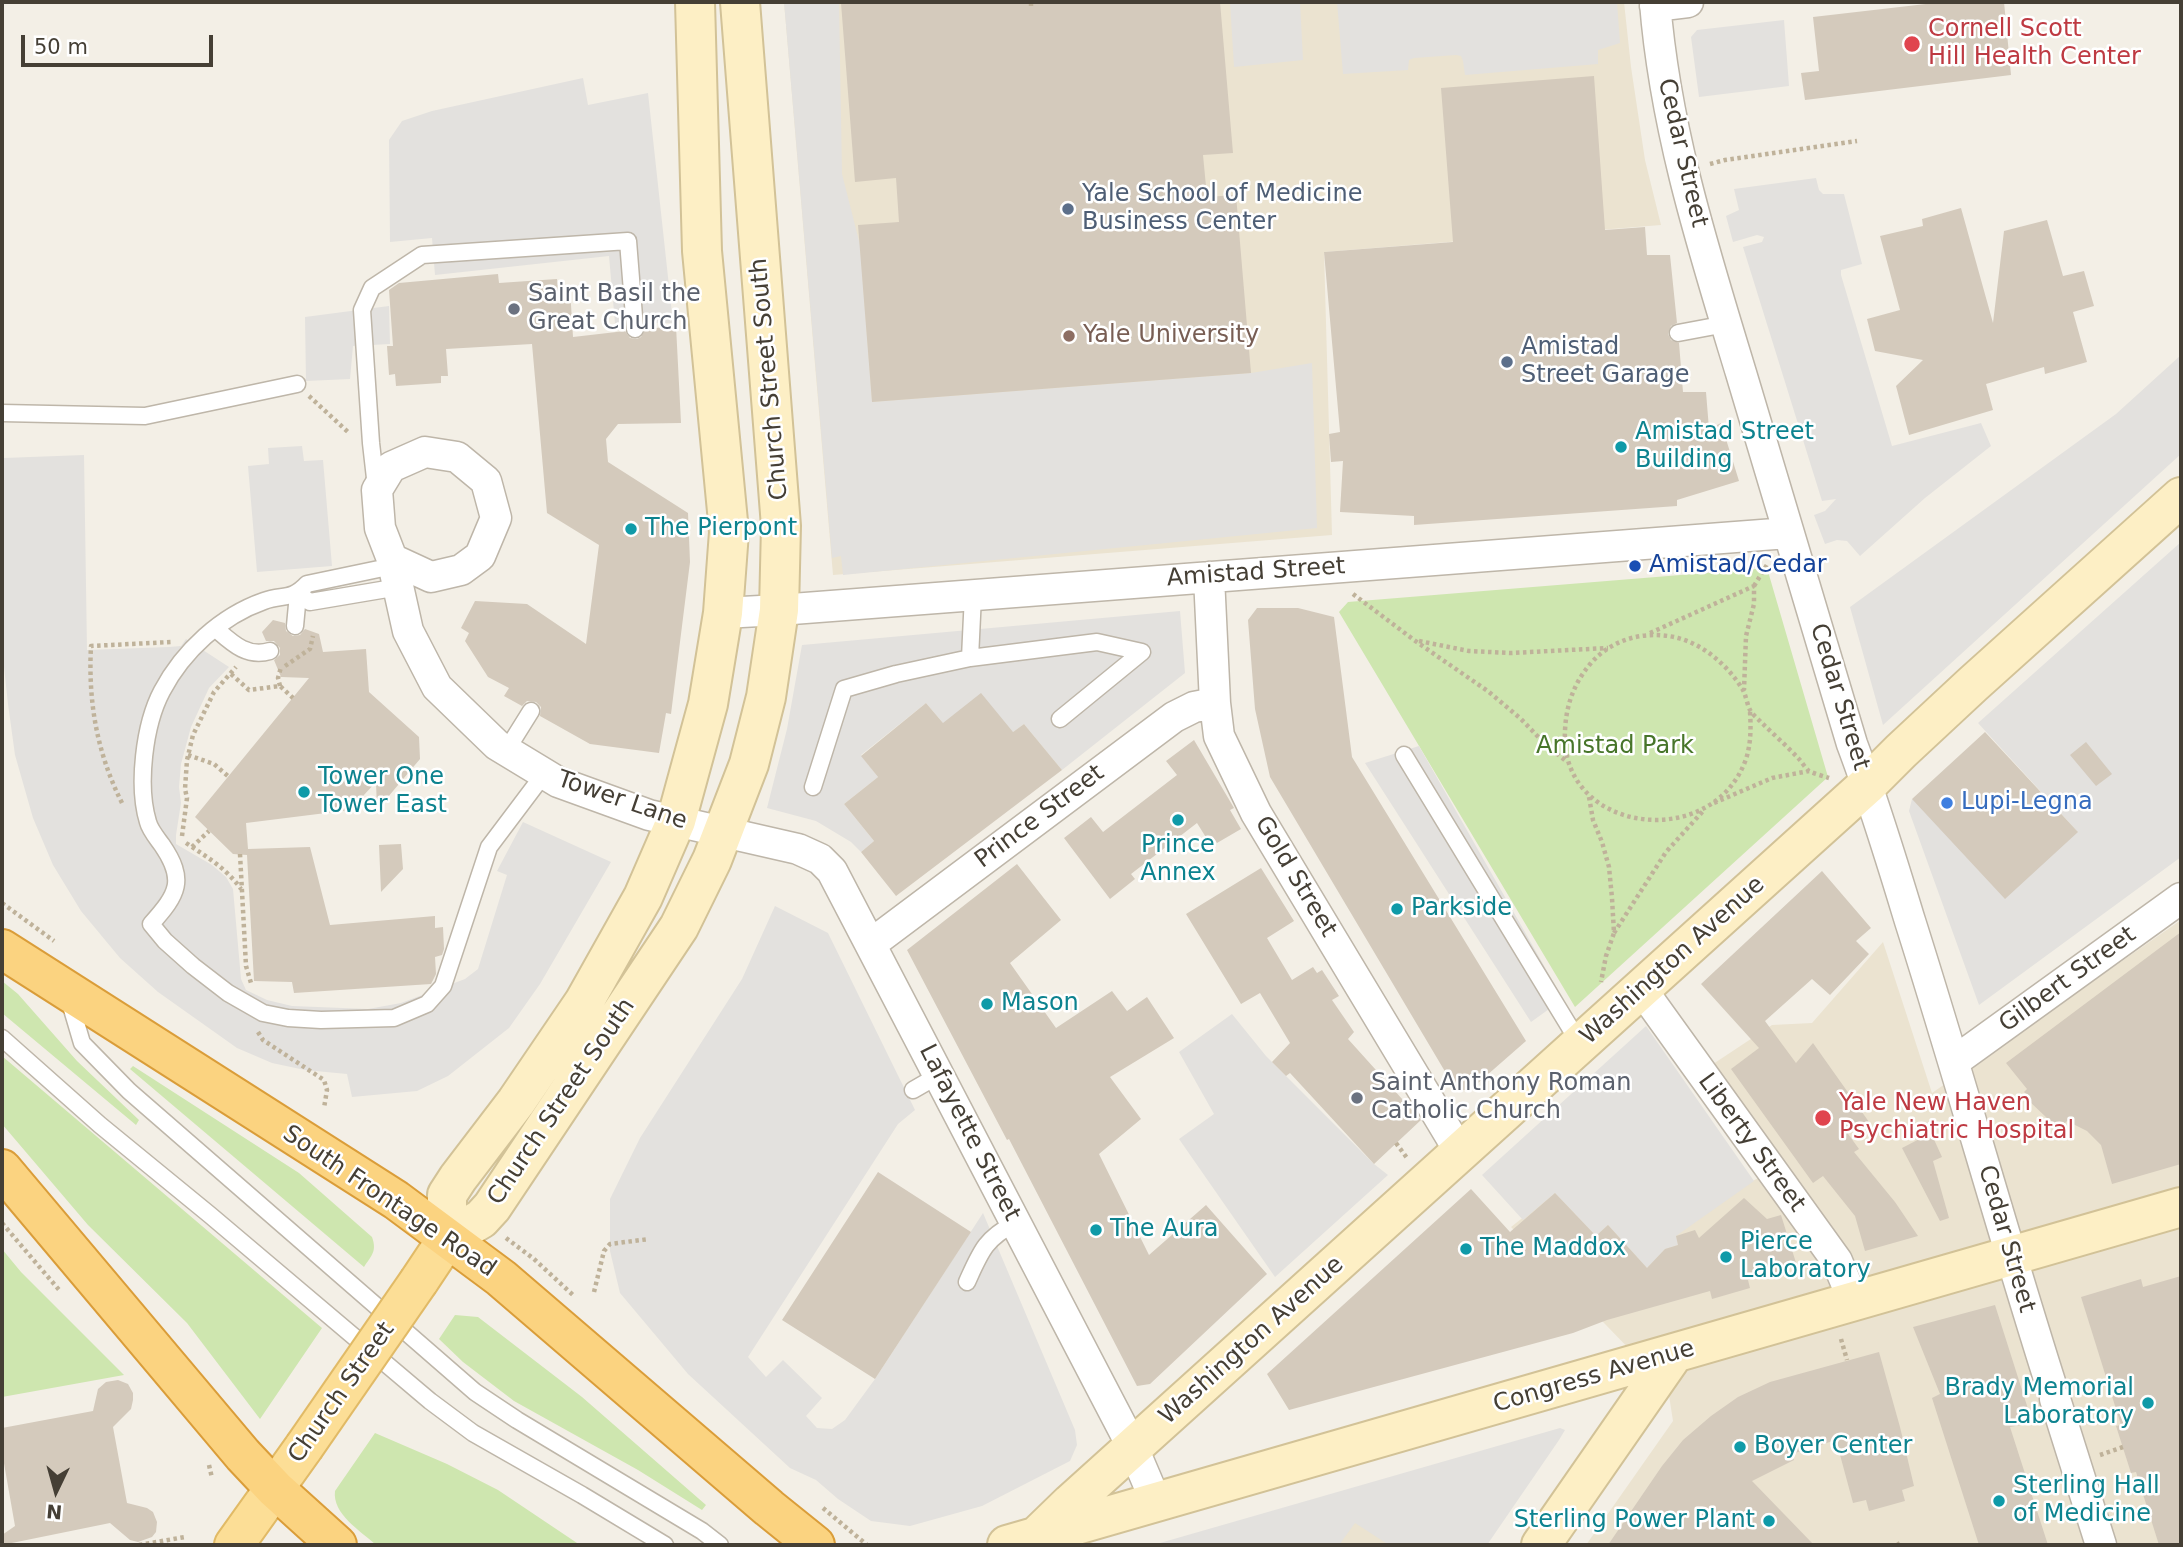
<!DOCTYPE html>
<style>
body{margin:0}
#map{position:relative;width:2183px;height:1547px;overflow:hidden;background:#f3efe6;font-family:"DejaVu Sans",sans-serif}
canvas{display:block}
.frame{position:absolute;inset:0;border:4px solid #453f35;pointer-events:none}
.north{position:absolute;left:21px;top:1456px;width:70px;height:70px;-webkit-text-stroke:5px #fff;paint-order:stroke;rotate:185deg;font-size:19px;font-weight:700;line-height:28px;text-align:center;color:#453f35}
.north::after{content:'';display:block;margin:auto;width:24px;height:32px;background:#453f35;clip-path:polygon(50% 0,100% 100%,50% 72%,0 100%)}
.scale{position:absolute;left:21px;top:35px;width:192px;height:32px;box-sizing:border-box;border:4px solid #453f35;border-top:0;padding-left:9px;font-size:21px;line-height:24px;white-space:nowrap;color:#453f35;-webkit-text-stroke:5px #fff;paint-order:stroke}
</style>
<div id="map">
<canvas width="2183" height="1547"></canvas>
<div class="frame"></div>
<div class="north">N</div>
<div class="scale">50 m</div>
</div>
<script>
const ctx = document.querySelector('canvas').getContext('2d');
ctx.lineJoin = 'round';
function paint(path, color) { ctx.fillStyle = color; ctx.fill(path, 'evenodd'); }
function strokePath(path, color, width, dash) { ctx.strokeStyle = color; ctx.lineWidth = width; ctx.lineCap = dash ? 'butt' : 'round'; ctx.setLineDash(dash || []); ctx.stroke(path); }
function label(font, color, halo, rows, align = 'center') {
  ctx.font = font + ' "DejaVu Sans",sans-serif'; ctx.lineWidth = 5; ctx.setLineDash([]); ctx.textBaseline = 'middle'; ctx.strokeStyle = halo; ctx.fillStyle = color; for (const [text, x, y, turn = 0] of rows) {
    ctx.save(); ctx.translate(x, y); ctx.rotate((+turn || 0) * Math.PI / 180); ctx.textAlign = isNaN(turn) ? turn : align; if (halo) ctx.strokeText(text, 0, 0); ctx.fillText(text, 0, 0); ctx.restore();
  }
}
const education = new Path2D(`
 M784,2h840l7,65 14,93 16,65 -337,27 8,283 -499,40z
 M2181,920v625h-595l87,-124 -5,-32 -157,-162 63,-50 74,59 118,-62 -71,-98 77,-51 40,-2 71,-81 49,151z
 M1355,1512l48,33h-71z`);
const green = new Path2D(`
 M1767,568l61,209 -253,230 -236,-395 9,-10z
 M2,981l16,13 59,67 62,59 -3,5 -134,-112z
 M2,1056l320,272 -62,91 -73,-96 -99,-98 -86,-101z
 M133,1066l166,107 73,64c5,14 0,18 -8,30l-234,-198z
 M2,1249l19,23 103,103 -122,22z
 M455,1315l23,2 104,80 124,108 -4,5 -64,-40 -124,-69 -51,-39 -24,-23z
 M375,1433l72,31 51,26 82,55h-204c-15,-14 -44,-31 -41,-54z`);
const parking = new Path2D(`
 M784,2h55l3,172 18,71 12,157 379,-29 61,-10 5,165 -474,47 -2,-19 -9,2z
 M1230,2h70l3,58 -69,7z
 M1337,2h280l3,41 -22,7v14l-133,11 -2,-14 -2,-5 -5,-1 -42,3 -5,2 -1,10 -65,4z
 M1784,20l5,66 -90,11 -8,-60 6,-7z
 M583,78l5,27 60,-12 25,230h-58l-6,-67 -174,19 -3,-37 -42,4 -1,-102 13,-19 30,-10z
 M1816,178l3,12 4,4h21l18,70 -21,6v5l51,171 89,-23 10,23 -66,52 -65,58 -13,-15 -10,-1 -12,4 -11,-29 11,-4 11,-12 -14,2 -79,-254 19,-5 2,-5 -7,-2 -24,7 -7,-26 13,-6 -5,-21z
 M389,306l1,38 -37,2 -3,33 -44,2 -1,-64z
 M2181,355v99l-298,271 -33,-118 266,-193z
 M302,446l2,15 19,-1 9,106 -75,6 -9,-106 21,-2 -1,-16z
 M84,455l3,195 82,-3 12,-1 5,-7 43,28 -20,21 -18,39 -10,37 -2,23 2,16 -5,32v9l36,21 14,12 7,12 8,90 5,11 21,10 25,6 76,3 33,-6 64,-24 13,-10 29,-94 -10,-4 26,-49 88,40 -71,122 -31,44 -61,48 -31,15 -65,6 -5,-23 -42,-4 -33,-7 -35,-15 -79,-56 -38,-34 -39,-47 -28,-46 -20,-47 -18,-63 -7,-51 -6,-56 2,-190z
 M2181,542v315l-202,148 -70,-194 3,-12 165,32 -99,-108z
 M1180,611l5,62 -123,97 -38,-46 -11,8 -70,-9 -17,-20 -65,52 17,22 -34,27 30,37 -13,11 -10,-10 -35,-21 -49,-13 20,-79 15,-84z
 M1419,746l144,253 -32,23 -166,-259z
 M775,906l53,27 87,177 -17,14 -150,233 18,20 17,-17 39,38 -16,18 11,12 15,1 13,-9 30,-41 108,-166 92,217 2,15 -7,16 -88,45 -72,20 -39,-5 -33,-22 -22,-19 -26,-12 -102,-94 -68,-81 -10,-42v-52l30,-61 102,-159z
 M1232,1014l34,42 108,108 14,11 -113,102 -96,-138 35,-25 -35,-62z
 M1646,1026l108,155 -78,55 2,9 -13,4 -18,19 -39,-43 -12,11 -41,-43 -32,27 -41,-45z
 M1560,1428l5,2 -6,10 -72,105h-98l-34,-22 -16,22h-186z`);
const building = new Path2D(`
 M861,2h359l13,151 -30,2 4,42 29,-2 15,178 -379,29 -14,-177 41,-3 -3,-44 -41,4 -14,-179z
 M1943,2h61l7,73 -206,25 -4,-27 18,-2 -6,-54z
 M1594,76l11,154 40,-3 2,28h23l7,68 -6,3 -3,8 3,6 8,3 4,49h23l3,37 12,-6 18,58 -62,19v6l-263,19v-9l-74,-4 3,-51 -12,1 -2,-28 11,-2 -16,-180 129,-10 -12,-154z
 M1961,208l32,115 11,-92 43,-11 16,56 21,-5 10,35 -21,6 14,50 -42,12 -1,-7 -58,17 7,26 -84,25 -13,-49 27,-26 -48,-9 -8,-32 33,-9 -20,-74 43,-10 -1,-7z
 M498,274l1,9 58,-4 1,11 12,-1 3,48 52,-6 5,7 7,1 4,-2 4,-8 31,-3 5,97 -63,1 -12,15 2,23 80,51 2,49 -19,152 -5,-1 -7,40 -69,-9 -50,-28 1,-9 -5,-5 -9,-1 -5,5 -18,-10 5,-8 -21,-11 -23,-36 4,-8 -8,-5 14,-27 52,3 59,40 13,-99 -52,-32 -15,-169 -86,5 2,27h-7v7l-45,3 -1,-12 -6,1 -2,-29h6l-4,-56 10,-7z
 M1257,608h41l36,9 18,140 174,284 -56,49h-14l-186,-313 -15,-68 -7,-89z
 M273,620l12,3 1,8 7,5 7,-1 5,-6 14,5 4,18 43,-3 3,43 50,45 1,22 -43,51 -1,-28 -26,28 -104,13 2,26 62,-2 20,78 105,-9v12l8,-1 1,22 -2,6 -7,2 1,17 -5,10 -137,9 -2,-11 -38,-1 -7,-126 -14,-1 -38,-37 114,-139 -28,-1 -7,-17 6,-5v-7l-6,-7h-8l-4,-9z
 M981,693l32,39 11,-8 38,46 -166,126 -35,-44 13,-11 -30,-37 34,-27 -17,-21 65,-53 17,20z
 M1985,732l93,100 -73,67 -93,-100z
 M1194,740l40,68 -4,2 11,19 -24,14 -5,-7 -5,3 -10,-16 -66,51 4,5 -25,20 -46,-61 27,-21 12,15 74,-57 -11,-14z
 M2086,742l26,32 -16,12 -26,-31z
 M401,844l2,25 -22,23 -2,-47z
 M1017,864l44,56 -51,43 46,65 56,-37 15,20 20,-14 27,41 -64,39 31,42 -42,35 50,101 57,-50 61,69 -117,110 -13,2 -128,-247 -2,1 -100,-190z
 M1261,868l33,53 -27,17 25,42 21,-13 4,6 5,-3 17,26 -7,4 22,32 -6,7 73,81 -47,44 -84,-91 -4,3 -14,-14 18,-19 -30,-50 -19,11 -55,-90z
 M1822,871l49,57 -15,13 13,13 -39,41 -18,-16 -47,42 31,42 17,-20 56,79 -26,5 16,22 -5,3 41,50 23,34 -53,15 -10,-35 -32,-40 -10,7 -82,-114 28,-21 -58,-64z
 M2181,932v232l-69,20 -11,-39 -14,-14 -20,-10 -6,6 -13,-8 -21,-20 3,-2 -6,-5 3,-3 -21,-26z
 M1931,1133l11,24 -9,4 16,57 -9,3 -38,-73z
 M878,1172l93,60 -96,147 -93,-59z
 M1471,1189l39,43 45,-39 41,43 12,-11 39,43 18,-19 13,-4 -2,-9 19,-6 4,8 45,-40 23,21 14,-4 16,51 -49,14 2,8 -38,11 -2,-8 -103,29 -34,13 -284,77 -22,-36z
 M2181,1276v269h-22l-23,-73 -5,1 -15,-47 5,-1 -40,-128 60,-18 2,8z
 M1995,1305l34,107 -6,2 3,10 -16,3 38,118h-69l-47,-147 8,-4 -27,-67z
 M1879,1352l21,75 14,59 -12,4 3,11 -36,10 -3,-11 -13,3 -17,-63 -44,14 2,6 -42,21 62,64h-206l54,-79 21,-26 28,-24 27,-19 32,-15z
 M118,1380l10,4 5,9v7l-2,9 -18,18 14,76 20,5 6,4 4,10 -1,10 -4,5 -14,5 -8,-2 -20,-17 -108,22v-10l13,-9 -13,-74v-24l91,-17 5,-22 8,-7z`);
const path = new Path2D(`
 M1031,6v-4
 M1710,164l15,-4 132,-19
 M309,396l40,37
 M1754,586l14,-23
 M1353,594l61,46 75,52 32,27 25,26 20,16
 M1650,633l104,-47v18l-8,32 -2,54
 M1419,641l50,10 42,2 97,-5
 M285,666l25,-17 3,-13
 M231,674l18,16 31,-4 13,12
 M280,686l-2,-8 3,-11
 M1750,712c1,15 1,32 -4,47 -33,94 -187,75 -181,-28 1,-26 9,-48 26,-68 22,-25 56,-33 87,-25 27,7 51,29 65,52 3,6 4,14 7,20 2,4 7,8 11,12 12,12 26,24 38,37 3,3 6,9 10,12 6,3 14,5 20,7
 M188,755l26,9 15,13
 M1589,797l4,23 9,22 7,25 3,31 2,35 -8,23 -5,26
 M122,803c-25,-50 -34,-101 -31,-157l80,-4
 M1714,803l58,-25 37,-7
 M182,836l5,-38 -2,-9 2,-29 6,-25 21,-43 22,-25
 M186,843c21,14 40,25 55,46
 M192,847l17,-16
 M240,854l6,112 5,17
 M2,903l52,38
 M1614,933l52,-81 38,-42
 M258,1032l5,8 61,40 3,10 -3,18
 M1396,1143l11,15
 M2,1223l58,68
 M506,1238l28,21 40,37
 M594,1292l10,-41 6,-7 39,-5
 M1841,1339l6,21
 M2100,1455l23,-8
 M209,1465l3,13
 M823,1508l44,37
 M139,1545l46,-8
 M1897,1545l3,-2`);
const service = new Path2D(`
 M1678,333l48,-9
 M2,413l143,3 152,-32
 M376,487l-5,-44 -9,-133 10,-22 50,-33 206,-14 7,88
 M393,566l-86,18c-16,17 -24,10 -43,17 -43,15 -81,50 -102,90 -18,34 -25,95 -14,131 2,8 9,16 14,23 24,35 16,49 -11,79l14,17 28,25 35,27 35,20 25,5 33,2 73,-2 33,-14 16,-18 46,-139 55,-73
 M298,594l12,8 89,-15
 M295,626l3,-32
 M216,629c16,14 31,29 54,22
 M970,658l127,-16 45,10 -82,67
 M506,751l25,-40
 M1404,755l176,289
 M813,787l31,-98 52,-15 74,-16 3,-63
 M69,999l13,44 47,48 346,301 42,28 185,111 18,14
 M2,1038l98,87 110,90 220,186 43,32 109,62 83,50
 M913,1090l26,-15
 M967,1282c14,-31 18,-43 48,-59`);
const minor = new Path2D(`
 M1655,2c10,128 49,249 86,371 37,124 74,248 111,371 22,58 40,118 58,177 49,154 92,310 141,464
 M1655,6l33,-4
 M392,559l39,18 30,-7 19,-14 16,-38 -10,-37 -29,-24 -32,-5 -34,15 -14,23 3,38 12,31 16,72 29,56 60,58 61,37 91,33 149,34 22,10 12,12 301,577 23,54
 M1209,577l6,126 4,33 37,77 204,339
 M723,613l56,-3 1009,-77
 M871,944l303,-227 20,-10 21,-4
 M1642,990l195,271 16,39
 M1955,1061l226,-163
 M2055,1399l46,146`);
const secondary = new Path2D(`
 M447,1239l34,-20 11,-12 187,-280 33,-67 37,-96 17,-67 13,-87 2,-84 -41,-524
 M447,1239v-44l11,-17 58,-76 68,-100 59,-105 33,-76 32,-117 15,-91 6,-81 -27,-281 -7,-249
 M1038,1535l33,-32 795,-717 35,-35 72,-67 208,-187
 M1007,1545l1174,-338
 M1541,1545l132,-190`);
const primary = new Path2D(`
 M419,1281l28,-42
 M234,1545l70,-98`);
const trunk = new Path2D(`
 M2,949l394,251 105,78 268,230 46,37
 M2,1169l241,286 32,34 62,56`);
const primaryBridge = new Path2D(`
 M304,1447l115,-166`);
const markers = [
 [1912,44,9,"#e0444e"],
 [1068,209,7,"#5c6f8a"],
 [514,309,7,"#6b7280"],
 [1069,336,7,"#8d6e63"],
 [1507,362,7,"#5c6f8a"],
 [1621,447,7,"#0f9aa8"],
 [631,529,7,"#0f9aa8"],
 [1635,566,7,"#1a4fb4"],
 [304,792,7,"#0f9aa8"],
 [1947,803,7,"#3f7fe0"],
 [1178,820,7,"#0f9aa8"],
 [1397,909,7,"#0f9aa8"],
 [987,1004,7,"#0f9aa8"],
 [1357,1098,7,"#6b7280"],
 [1823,1118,9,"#e0444e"],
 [1096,1230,7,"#0f9aa8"],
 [1466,1249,7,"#0f9aa8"],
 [1726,1257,7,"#0f9aa8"],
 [2148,1403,7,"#0f9aa8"],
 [1740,1447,7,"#0f9aa8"],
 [1999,1501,7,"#0f9aa8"],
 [1769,1521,7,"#0f9aa8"]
];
const healthNames = [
 ["Cornell Scott",1928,30],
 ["Hill Health Center",1928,58],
 ["Yale New Haven",1839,1104],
 ["Psychiatric Hospital",1839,1132]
];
const streetNames = [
 ["Cedar Street",1682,153,77],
 ["Church Street South",770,379,-95],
 ["Amistad Street",1256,573,-4],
 ["Cedar Street",1839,697,73],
 ["Tower Lane",622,801,19],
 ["Prince Street",1040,817,-37],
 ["Gold Street",1295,877,59],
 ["Washington Avenue",1673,961,-42],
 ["Gilbert Street",2068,980,-36],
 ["Church Street South",562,1102,-56],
 ["Lafayette Street",969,1133,63],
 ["Liberty Street",1751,1143,54],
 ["South Frontage Road",389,1202,34],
 ["Cedar Street",2006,1239,74],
 ["Washington Avenue",1252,1341,-42],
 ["Congress Avenue",1594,1377,-16],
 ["Church Street",342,1393,-55]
];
const serviceNames = [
 ["Yale School of Medicine",1082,195],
 ["Business Center",1082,223],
 ["Amistad",1521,348],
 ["Street Garage",1521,376]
];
const worshipNames = [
 ["Saint Basil the",528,295],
 ["Great Church",528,323],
 ["Saint Anthony Roman",1371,1084],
 ["Catholic Church",1371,1112]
];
const educationNames = [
 ["Yale University",1083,336]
];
const cultureNames = [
 ["Amistad Street",1635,433],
 ["Building",1635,461],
 ["The Pierpont",645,529],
 ["Tower One",318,778],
 ["Tower East",318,806],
 ["Prince",1178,846,"center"],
 ["Annex",1178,874,"center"],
 ["Parkside",1411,909],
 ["Mason",1001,1004],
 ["The Aura",1110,1230],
 ["Pierce",1740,1243],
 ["Laboratory",1740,1271],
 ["The Maddox",1480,1249],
 ["Brady Memorial",2134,1389,"right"],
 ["Laboratory",2134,1417,"right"],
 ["Boyer Center",1754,1447],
 ["Sterling Hall",2013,1487],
 ["of Medicine",2013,1515],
 ["Sterling Power Plant",1755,1521,"right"]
];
const transitNames = [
 ["Amistad/Cedar",1649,566]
];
const parkNames = [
 ["Amistad Park",1615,747]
];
const shopNames = [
 ["Lupi-Legna",1961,803]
];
paint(education, '#ebe3d0');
paint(green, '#cee6af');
paint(parking, '#e3e1de');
paint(building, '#d4cabc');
strokePath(service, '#beb6a9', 19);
strokePath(minor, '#beb6a9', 33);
strokePath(secondary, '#d2c297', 42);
strokePath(primary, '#e1ba66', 42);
strokePath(trunk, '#da9d39', 42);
strokePath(path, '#bfb29a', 4.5, [3.5, 3.5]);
strokePath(service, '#fff', 16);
strokePath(minor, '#fff', 30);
strokePath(secondary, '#fdefc5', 38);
strokePath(primary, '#fcde96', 38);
strokePath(trunk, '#fbd380', 38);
strokePath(primaryBridge, '#e1ba66', 42, []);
strokePath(primaryBridge, '#fcde96', 38);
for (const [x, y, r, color] of markers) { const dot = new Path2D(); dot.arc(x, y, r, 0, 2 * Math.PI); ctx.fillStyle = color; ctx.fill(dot); strokePath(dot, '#fff', 2.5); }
label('24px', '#be3a42', '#fff', healthNames, 'left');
label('24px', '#453f35', '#fff', streetNames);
label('24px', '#4e5e75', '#fff', serviceNames, 'left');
label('24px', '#5b616d', '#fff', worshipNames, 'left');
label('24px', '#785e54', '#fff', educationNames, 'left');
label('24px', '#0d838f', '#fff', cultureNames, 'left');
label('24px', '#164399', '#fff', transitNames, 'left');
label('24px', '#47752a', '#fff', parkNames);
label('24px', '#366cbe', '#fff', shopNames, 'left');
</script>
